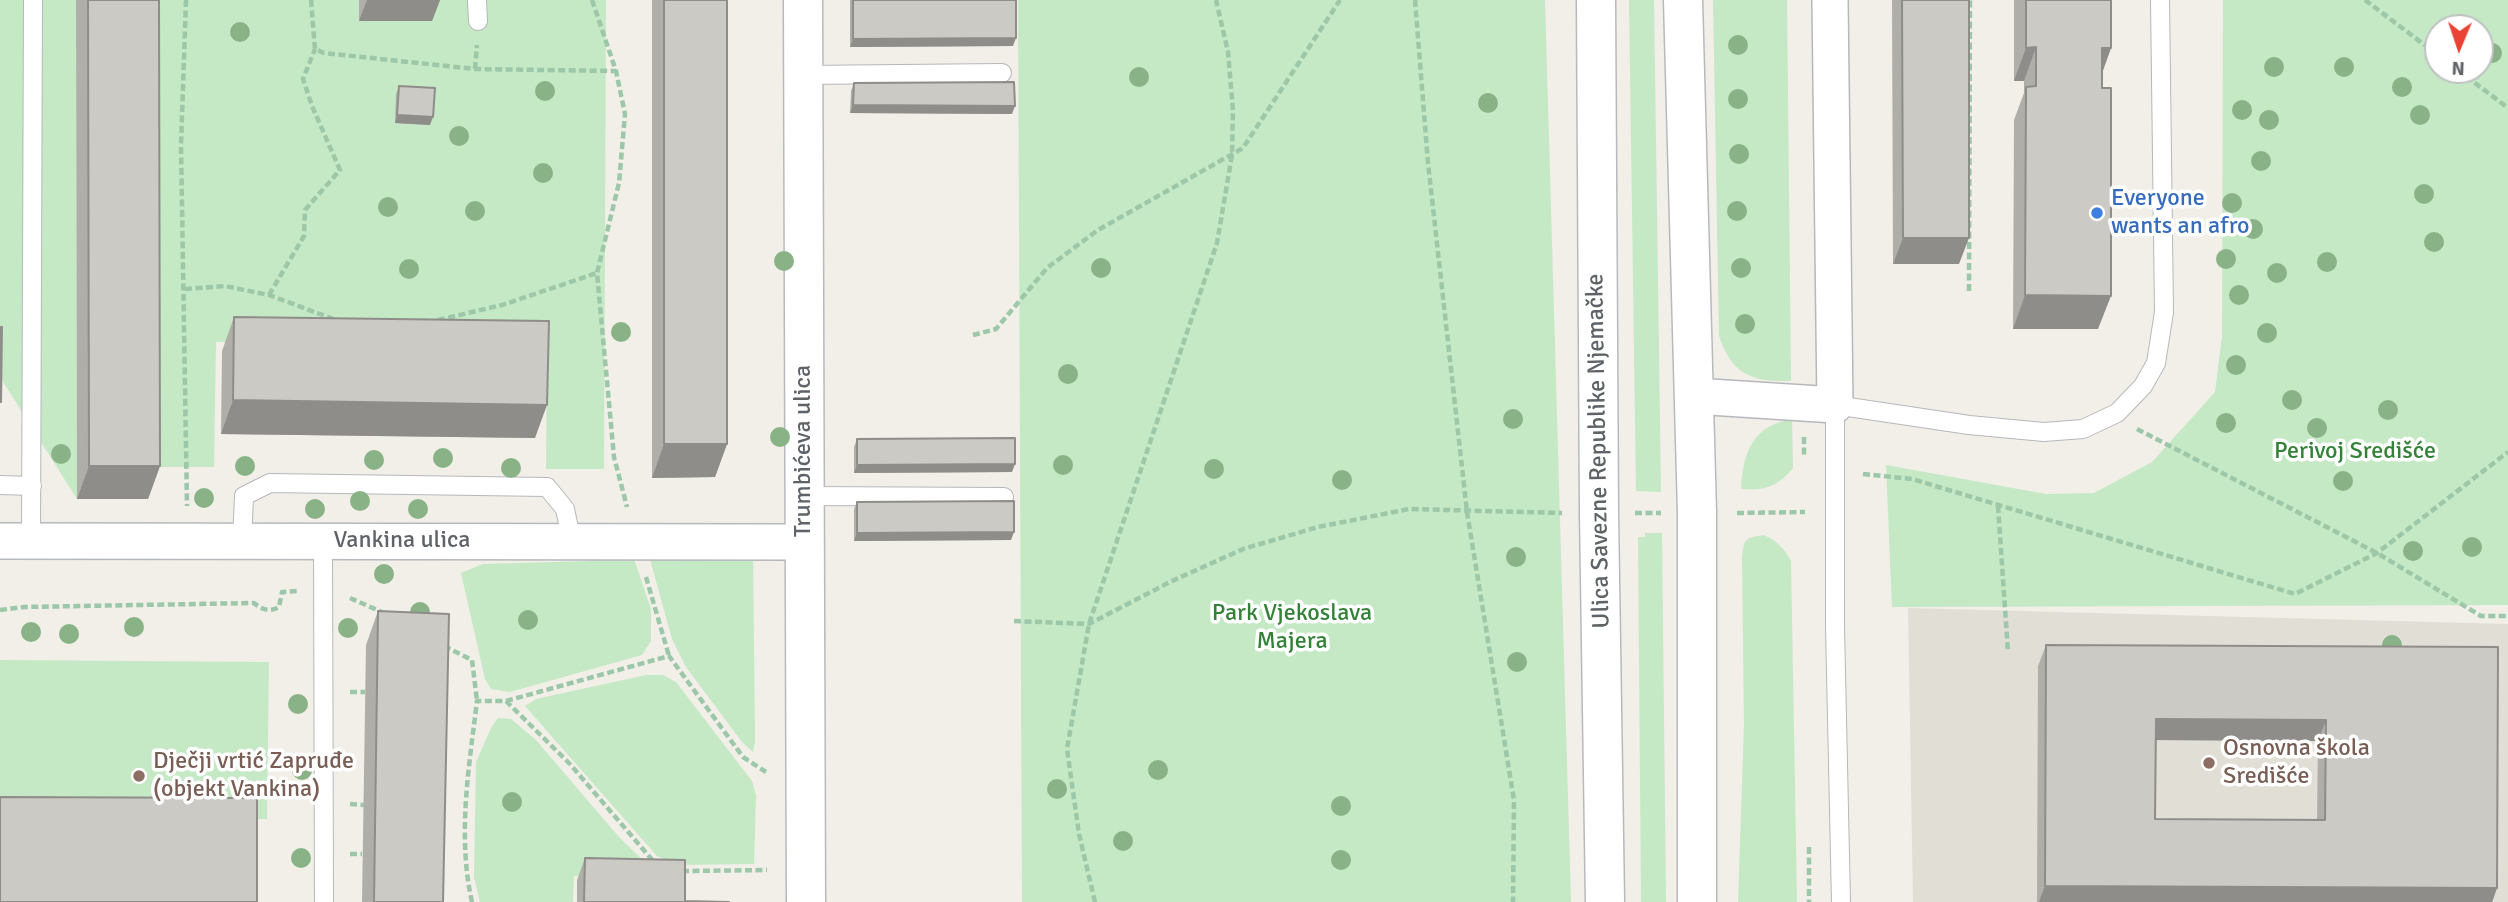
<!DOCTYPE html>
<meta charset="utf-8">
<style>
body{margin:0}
#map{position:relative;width:2508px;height:902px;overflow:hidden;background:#f1efe8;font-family:Signika,sans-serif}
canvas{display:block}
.north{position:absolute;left:2424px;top:14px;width:70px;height:70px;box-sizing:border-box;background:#fff;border:2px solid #bfc1c3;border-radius:50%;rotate:182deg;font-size:19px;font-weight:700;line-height:28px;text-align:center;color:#5f6368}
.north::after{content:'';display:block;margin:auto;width:24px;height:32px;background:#ea4335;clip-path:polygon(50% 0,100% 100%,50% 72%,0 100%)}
</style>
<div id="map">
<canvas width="2508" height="902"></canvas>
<div class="north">N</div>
</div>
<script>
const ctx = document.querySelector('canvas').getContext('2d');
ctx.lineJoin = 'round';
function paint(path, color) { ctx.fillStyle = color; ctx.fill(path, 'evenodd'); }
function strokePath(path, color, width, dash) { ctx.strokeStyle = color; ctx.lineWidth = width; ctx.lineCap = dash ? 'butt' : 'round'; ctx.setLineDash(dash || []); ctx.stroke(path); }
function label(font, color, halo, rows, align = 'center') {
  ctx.font = font + ' Signika,sans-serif'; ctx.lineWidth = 7; ctx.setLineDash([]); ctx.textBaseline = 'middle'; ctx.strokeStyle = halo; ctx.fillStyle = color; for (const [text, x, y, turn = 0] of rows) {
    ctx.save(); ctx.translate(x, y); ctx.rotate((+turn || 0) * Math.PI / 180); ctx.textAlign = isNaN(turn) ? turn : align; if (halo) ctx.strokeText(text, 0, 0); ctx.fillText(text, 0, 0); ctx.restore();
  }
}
const education = new Path2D(`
 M1908,608l600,16v278h-595z`);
const green = new Path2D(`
 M0,0h76l1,499 -77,-122z
 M149,0h457l-2,469h-58l1,-125 -331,-2 -2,125h-53z
 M1018,0h527l26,902h-549z
 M1629,0h25l7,492 -25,-1z
 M1713,0h74l4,381c-39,1 -59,-6 -72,-45z
 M2223,0h285v605l-616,2 -6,-142 160,29 48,-1 58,-31 63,-70 7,-56zM2438,28h42v42h-42z
 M1792,419l1,49c-15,18 -27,23 -52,21 2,-36 11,-63 51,-70z
 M1645,533h17l4,369h-25l-3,-365h7z
 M1764,535c13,6 20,13 27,26l6,341h-59l6,-177 -2,-167c2,-19 2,-20 22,-23z
 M601,551l31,2 19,56v32l-9,14 -132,37 -19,-3 -6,-10 -24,-106 22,-9 107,-3z
 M753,552l2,189 -2,11 -11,-10 -56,-75 -14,-28 -23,-83z
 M0,660l269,2 -2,157 -267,1z
 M646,675h17l13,7 76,99 4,14 -2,69 -76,1 -21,-9 -132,-150 11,-7z
 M498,718l13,1 25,21 83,97 36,35 -81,4 -1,26h-93l-6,-25 2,-115 15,-34z`);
const path = new Path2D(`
 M186,0l-5,146 6,360
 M311,0l4,49 9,4 151,16 141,2
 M592,0l24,71 9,43 -6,69 -22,90 17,184 13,50
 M1415,0l13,163 39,349 47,288 -1,102
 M2365,0l73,55
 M475,69l2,-24
 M2458,70l50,38
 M185,289l40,-3 44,9 67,25
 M1969,291l1,-291
 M269,295l35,-59 1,-26 35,-40 -28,-64 -9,-27 12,-30
 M438,320l64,-15 95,-32
 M973,335l23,-6 51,-61 51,-38 145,-82 97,-148
 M2137,429l240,124 104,63h27
 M1804,437v20
 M1863,474l49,5 383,115 82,-41 131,-101
 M1998,506l10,146
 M1635,513h26
 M1737,513l68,-1
 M646,577l23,79
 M350,598l34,15
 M0,610l24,-3 230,-4c8,7 16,9 25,4l3,-15 16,-1
 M1014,621l75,3 83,-43 71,-32 75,-22 91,-18 153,4
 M444,646l28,14 5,41
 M350,692h15
 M506,701l163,-45 74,101 23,15
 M350,804l14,1
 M1809,847v55
 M350,854h12
 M682,871l85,-1
 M472,902c-15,-66 -3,-135 5,-201h29l63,62 85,99
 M1095,902l-16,-68 -12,-85 22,-125 128,-381 15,-88 1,-45 -5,-58 -12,-52`);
const lane = new Path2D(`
 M477,0l1,21
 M803,75l199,-2
 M0,485l32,1
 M804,496l200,1
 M31,541l2,-541
 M323,541l1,361
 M242,542l2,-46 26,-13 277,4 18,22 7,33
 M1841,902l-6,-276v-221l134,20 75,7 39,-3 34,-16 26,-27 13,-23 8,-51 -4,-312`);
const street = new Path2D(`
 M1694,396l141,9 -5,-405
 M0,541l804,1`);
const secondary = new Path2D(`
 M803,0l3,902
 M1596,0l3,513 6,389
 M1683,0l14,513v389`);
const trees = [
 [240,32],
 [1738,45],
 [2492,53],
 [2274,67],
 [2344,67],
 [1139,77],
 [2402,87],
 [545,91],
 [1738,99],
 [1488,103],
 [2242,110],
 [2420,115],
 [2269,120],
 [459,136],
 [1739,154],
 [2261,161],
 [543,173],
 [2424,194],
 [2232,203],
 [388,207],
 [475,211],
 [1737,211],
 [2253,229],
 [2434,242],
 [2226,259],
 [784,261],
 [2327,262],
 [1101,268],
 [1741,268],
 [409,269],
 [2277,273],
 [2239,295],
 [1745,324],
 [621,332],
 [2267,333],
 [2236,365],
 [1068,374],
 [2292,400],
 [2388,410],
 [1513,419],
 [2226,423],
 [2317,428],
 [780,437],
 [61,454],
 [443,458],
 [374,460],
 [1063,465],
 [245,466],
 [511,468],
 [1214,469],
 [1342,480],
 [2343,481],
 [204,498],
 [360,501],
 [315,509],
 [418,509],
 [2472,547],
 [2413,551],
 [1516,557],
 [384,574],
 [420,612],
 [528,620],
 [134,627],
 [348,628],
 [31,632],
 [69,634],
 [2392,645],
 [1517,662],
 [298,704],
 [302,770],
 [1158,770],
 [1057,789],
 [512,802],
 [1341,806],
 [1123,841],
 [301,858],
 [1341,860]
];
const wall = new Path2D(`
 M76,0h83l1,466 -12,33h-71z
 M359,0h81l-8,21h-73z
 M652,0h75v444l-12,33 -63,1z
 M850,0h166l-3,46 -163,1z
 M1892,0h77l-10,264h-66z
 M2014,0h97v48l-9,24 -4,257h-85l1,-209 10,-27v-12h-10z
 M854,83l158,31 -162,-1 1,-22z
 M399,86l31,39 -35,-2 1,-29z
 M234,317l301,121 -314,-4 1,-83z
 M857,439l155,33 -158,1v-26z
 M857,502l154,38 -157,1v-32z
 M378,611l65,291h-81l4,-257z
 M2046,645l452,2 -1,241 -5,14h-455l1,-236zM2156,740l162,1 -1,79 -162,-1z
 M585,858l100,43 44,1h-152v-22z`);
const shadedWall = new Path2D(`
 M367,0h73l-8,21h-73z
 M1016,38l-3,8 -163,1 3,-8z
 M2036,47l-12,34h-10l12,-33z
 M2102,48h9l-12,34z
 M853,105l162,1 -3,8 -162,-1z
 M397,115l36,2 -3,8 -35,-2z
 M1903,238h66l-10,26h-66z
 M2025,295l86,1 -13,33h-85z
 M233,400l314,5 -12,33 -314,-4z
 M664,444h63l-12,33 -63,1z
 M1015,464l-3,8 -158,1 3,-8z
 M89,466h71l-12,33h-71z
 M1014,532l-3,8 -157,1 3,-8z
 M2156,719l170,1 -8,21 -170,-1z
 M2045,886l452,2 -5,14h-453z`);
const building = new Path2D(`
 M88,0h71l1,466h-71z
 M664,0h63v444h-63z
 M853,0h163v38l-163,1z
 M1902,0h67v238h-66z
 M2026,0h85v48h-9v40h9v208l-86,-1 1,-208 10,-1v-39l-10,1z
 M1014,82l1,24 -162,-1 1,-22z
 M399,86l36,2 -2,29 -36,-2z
 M234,317l315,4 -2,84 -314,-5z
 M0,327h2l-1,75h-1z
 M1015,438v26l-158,1v-26z
 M1014,501v31l-157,1v-31z
 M378,611l71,3 -6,288h-69z
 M2046,645l452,2 -1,241 -452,-2zM2156,719l170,1 -1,100 -170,-1z
 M0,797l257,1v104h-257z
 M585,858l100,2v41l44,1h-145z`);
const markers = [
 [2097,213,7,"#3f7fe0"],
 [2209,763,7,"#8d6e63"],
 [139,776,7,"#8d6e63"]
];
const shopNames = [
 ["Everyone",2111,199],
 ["wants an afro",2111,227]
];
const streetNames = [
 ["Trumbićeva ulica",804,451,-90],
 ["Ulica Savezne Republike Njemačke",1599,451,-91],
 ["Vankina ulica",402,541]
];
const parkNames = [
 ["Perivoj Središće",2355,452],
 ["Park Vjekoslava",1292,614],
 ["Majera",1292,642]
];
const educationNames = [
 ["Osnovna škola",2223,749],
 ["Središće",2223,777],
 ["Dječji vrtić Zapruđe",153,762],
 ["(objekt Vankina)",153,790]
];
paint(education, '#e1ded6');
paint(green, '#c5e8c5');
strokePath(lane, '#b5b8bc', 20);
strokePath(street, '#b5b8bc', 38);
strokePath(secondary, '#b6babf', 41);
strokePath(path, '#9cc7a9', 4.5, [7, 3.5]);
strokePath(lane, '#fff', 18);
strokePath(street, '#fff', 35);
strokePath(secondary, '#fff', 38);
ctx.fillStyle = '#89b387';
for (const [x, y] of trees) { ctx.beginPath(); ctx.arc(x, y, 10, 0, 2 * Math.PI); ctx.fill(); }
paint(wall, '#afaea9');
paint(shadedWall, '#8f8d8a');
paint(building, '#cccac5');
strokePath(building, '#8f8d8a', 2);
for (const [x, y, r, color] of markers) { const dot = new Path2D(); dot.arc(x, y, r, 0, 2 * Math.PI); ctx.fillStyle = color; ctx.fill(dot); strokePath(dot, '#fff', 2.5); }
label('24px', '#366cbe', '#fff', shopNames, 'left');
label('24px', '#5f6368', '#fff', streetNames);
label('24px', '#348238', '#fff', parkNames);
label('24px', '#785e54', '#fff', educationNames, 'left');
</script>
